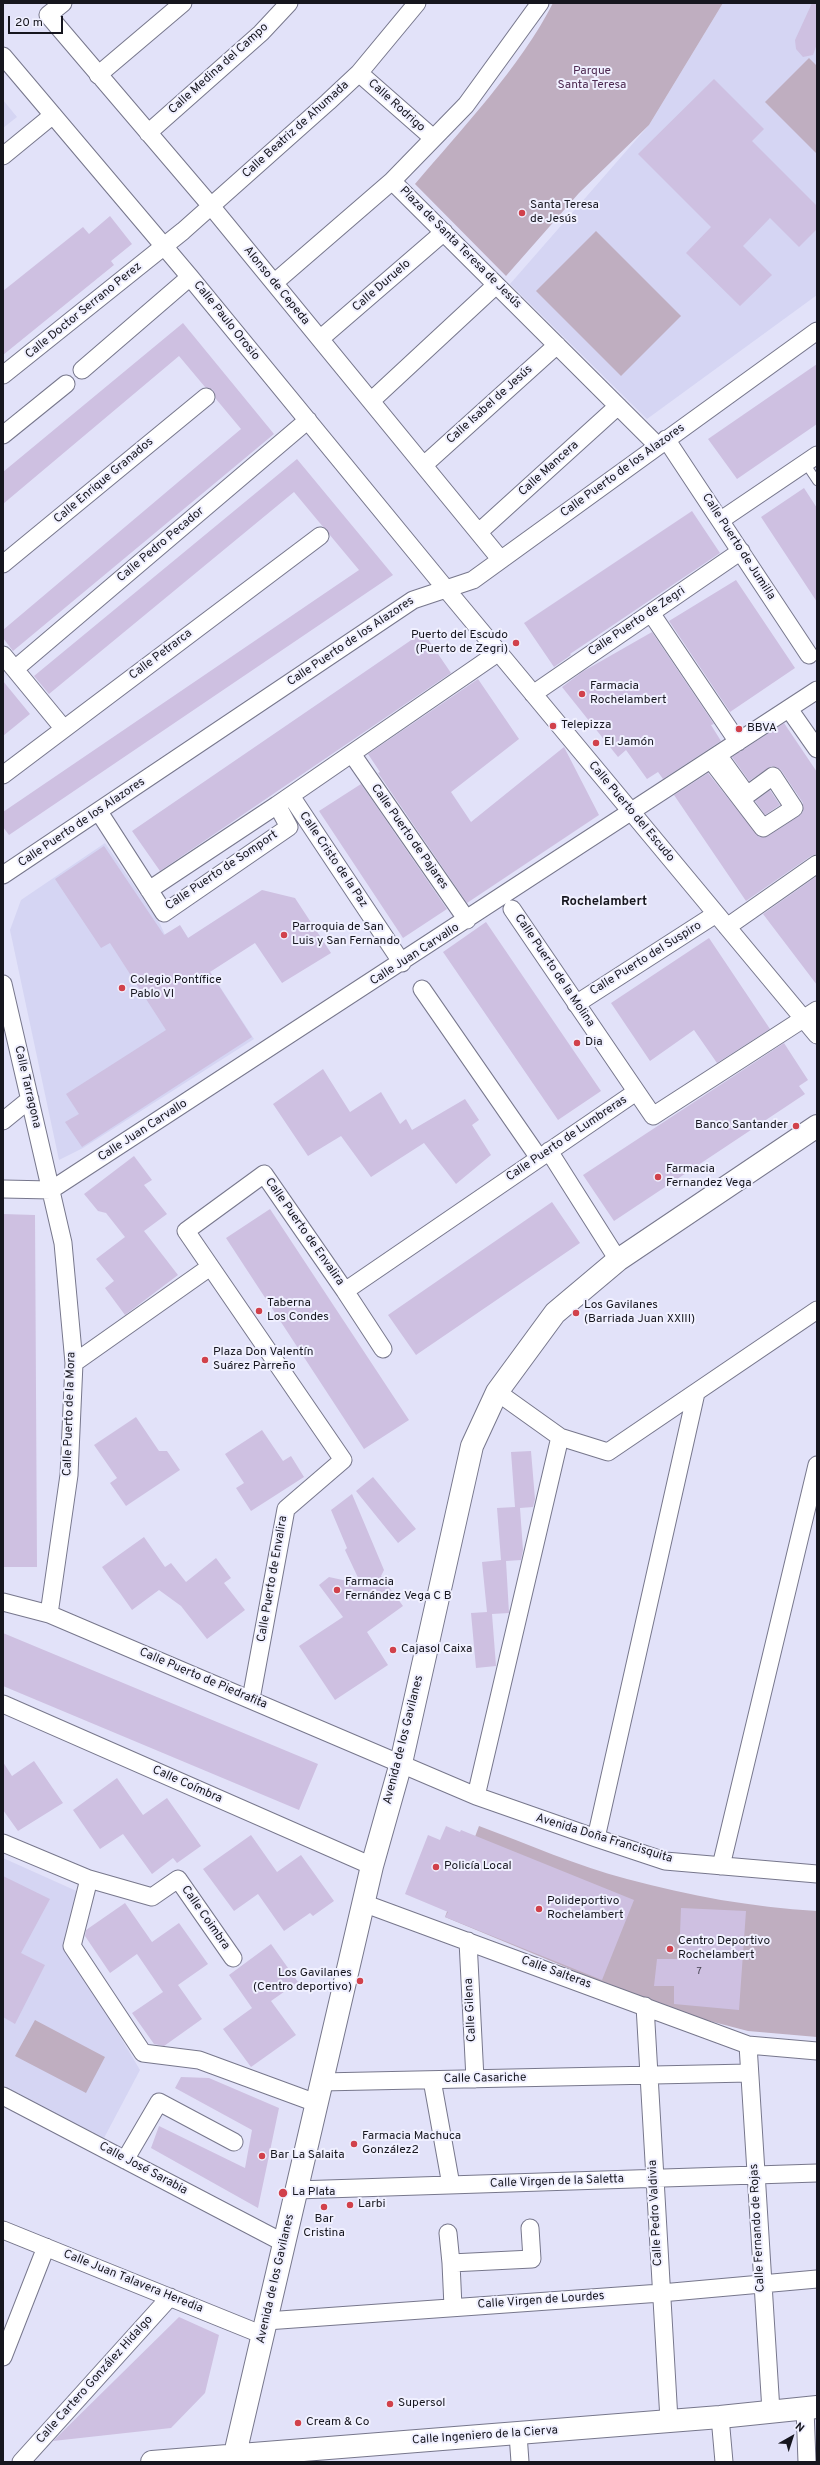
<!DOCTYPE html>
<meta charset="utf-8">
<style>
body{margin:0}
#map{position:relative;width:820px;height:2465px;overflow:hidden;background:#e2e2f9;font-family:Overpass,sans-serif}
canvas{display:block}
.frame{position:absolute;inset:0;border:4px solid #16161e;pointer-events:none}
.north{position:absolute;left:772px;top:2417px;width:40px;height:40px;-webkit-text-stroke:3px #f0f0ff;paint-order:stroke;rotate:39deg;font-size:11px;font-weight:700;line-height:16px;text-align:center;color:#16161e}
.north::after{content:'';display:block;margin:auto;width:14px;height:18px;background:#16161e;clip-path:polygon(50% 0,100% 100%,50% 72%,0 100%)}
.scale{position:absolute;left:8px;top:16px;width:55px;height:18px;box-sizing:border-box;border:2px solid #16161e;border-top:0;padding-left:5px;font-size:12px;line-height:14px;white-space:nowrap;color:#16161e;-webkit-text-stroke:3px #f0f0ff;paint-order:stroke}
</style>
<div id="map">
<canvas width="820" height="2465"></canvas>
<div class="frame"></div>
<div class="north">N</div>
<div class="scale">20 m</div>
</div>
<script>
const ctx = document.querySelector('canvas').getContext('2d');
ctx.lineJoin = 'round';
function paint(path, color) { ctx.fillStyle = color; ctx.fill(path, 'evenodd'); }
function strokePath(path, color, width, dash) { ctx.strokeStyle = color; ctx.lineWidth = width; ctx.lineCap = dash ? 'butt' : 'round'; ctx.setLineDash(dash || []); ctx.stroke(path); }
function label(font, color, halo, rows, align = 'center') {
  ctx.font = font + ' Overpass,sans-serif'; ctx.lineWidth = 4; ctx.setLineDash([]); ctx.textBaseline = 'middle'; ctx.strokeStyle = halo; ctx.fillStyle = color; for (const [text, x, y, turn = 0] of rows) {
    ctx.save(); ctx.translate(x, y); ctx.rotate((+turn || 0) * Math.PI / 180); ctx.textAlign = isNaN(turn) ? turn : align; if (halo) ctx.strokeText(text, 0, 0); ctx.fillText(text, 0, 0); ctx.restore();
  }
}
const built = new Path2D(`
 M723,3h94v292l-170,124 -137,-135 139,-159z
 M3,100l14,17 -14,11z
 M105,843l55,81 6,13 15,-10 73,112 -171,109 -24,12 -49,-230 11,-30z
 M3,1858l78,35 -13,56 72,121 -36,68 -101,-52z`);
const green = new Path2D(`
 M553,3h170l-74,122 -70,68 -73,83 -91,-92c46,-54 106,-118 138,-181z
 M809,58l8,8v88l-52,-52z
 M596,231l85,85 -60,60 -85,-85z
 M479,1826c49,18 98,40 148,53 63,17 124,28 190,32v126l-69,-6 -77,-20 -226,-94z
 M35,2020l70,37 -19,36 -71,-37z`);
const building = new Path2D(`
 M812,3h5v41l-4,11 -10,2 -7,-8 -1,-9z
 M714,79l50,50 -12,12 65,65v23l-18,18 -29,-29 -27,28 29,29 -32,31 -54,-53 25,-26 -73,-73z
 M110,216l22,28 -21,17 3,4 -111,90v-64l80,-64 6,7z
 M183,323l91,111 -261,217 -10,-13v-8l238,-201 -25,-30 -3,-9 -8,-3 -26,-31 -176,148v-32z
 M817,364v60l-80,55 -29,-40z
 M297,459l96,116 -384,260 -6,-8v-15l356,-242 -65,-78 -245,202 -15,-18z
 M804,488l13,20v94l-56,-85z
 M692,511l28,42 -150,101 1,1 -17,12 -30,-44z
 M736,580l59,88 -65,44 -61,-91z
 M423,632l28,41 -291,198 -28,-40z
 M652,632l62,92 -3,1 10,16 -58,38 -5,-7 -11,7 -21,-29 -8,7 -56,-70 20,-15z
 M478,679l41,60 -68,53 20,30 93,-75 35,68 -132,88 -89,-130 2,-1 -12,-18z
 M3,681l27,33 -27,22z
 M784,723l33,49v82l-6,2 -65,45 -72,-106 34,-22 51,64 9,-1 31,-20 4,-4v-9l-22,-33 -9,-4 -23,15 -17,-24z
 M361,784l86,125 -44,29 -84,-127z
 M770,790l10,15 -15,10 -10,-14z
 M104,846l60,89 16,-10 8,13 74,-48 33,8 36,55 -49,30 -27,-40 -45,29 42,65 -170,110 -17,-25 14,-8 -13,-20 100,-64 -56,-87 -9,5 -46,-69z
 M817,876v109l-54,-71z
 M486,922l115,169 -43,29 -115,-168z
 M709,938l61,91 -53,34 -23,-33 -44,31 -39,-58z
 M784,1043l24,37 -9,6 6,8 -191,127 -31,-46z
 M323,1069l27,43 31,-20 19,32 6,-5 6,11 53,-31 14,21 -7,5 19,30 -35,29 -32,-41 -53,34 -30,-41 -33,20 -35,-52z
 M134,1156l18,24 -8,5 23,29 -23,17 34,44 -53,40 -20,-27 9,-7 -18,-22 29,-22 -19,-24 -8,-2 -14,-17z
 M552,1202l28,41 -164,112 -28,-40z
 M270,1209l139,211 -45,29 -138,-211z
 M3,1214l32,1 2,352h-34z
 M136,1417l23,34h8l13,19 -54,36 -16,-23 7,-5 -23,-33z
 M262,1430l21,31 8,-5 13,21 -53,34 -15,-23 8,-5 -19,-29z
 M531,1451l4,48 -2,8 -13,1 3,42 -2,10 -15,1 3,52 -17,1 4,52 -20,2 -5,-55 16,-1 -5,-50 19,-2 -4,-52 18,-1 -4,-55z
 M373,1477l43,52 -18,14 -42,-52z
 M352,1494l32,76 -3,6 22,30 -36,26 21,33 -53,35 -36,-54 44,-29 -24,-32 10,-8 32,7 -16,-34 2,-2 -16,-38z
 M144,1537l21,30 6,-4 15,19 30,-24 15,20 -7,5 21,27 -38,29 -26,-33 -22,-16 -27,20 -30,-43z
 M3,1633l315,131 -19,46 -296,-124z
 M34,1761l29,42 -45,28 -15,-21v-48l9,14z
 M117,1778l26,37 24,-17 34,48 -24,17 -4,-5 -21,16 -29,-40 -23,15 -27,-39z
 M446,1826l14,6 1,-2 173,70 -32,80 -157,-63 3,-5 -43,-18 23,-59 12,5z
 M251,1835l26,37 24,-17 33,46 -21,15 -3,-3 -26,18 -26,-37 -24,17 -31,-42z
 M3,1876l47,23 -29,54 24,12 -30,59 -12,-7z
 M125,1903l27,39 27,-19 29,41 -30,21 24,34 -38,27 -10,-2 -22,-31 31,-21 -26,-38 -27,19 -25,-37 1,-6z
 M681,1908l65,3 -7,99 -65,-6v-18h-20l3,-27h22z
 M271,1944l27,38 -27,19 25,34 -45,32 -28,-38 29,-21 -23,-33z
 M181,2077l28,1 70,30 -21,100 -107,-60 8,-22 86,42 7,-38 -77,-42z
 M179,2317l40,18 -14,58 -34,35 -118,13z`);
const lane = new Path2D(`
 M805,463l12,18`);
const street = new Path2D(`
 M63,3l-15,12 163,191 290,354
 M540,3l-74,102 -74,76 266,265
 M3,56l187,221 256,312 371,446
 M359,73l74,65
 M98,75l85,-72
 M148,133l113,-100 28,-30
 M3,156l50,-41
 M274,283l118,-102
 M320,339l124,-107
 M82,370l108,-93
 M3,375l180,-144 145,-129 31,-29 58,-70
 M371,401l125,-116
 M3,435l63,-51
 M666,439l143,216
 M424,465l133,-120
 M721,520l96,-65
 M479,532l139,-126
 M3,564l203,-167
 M651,613l87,129
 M3,655l61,74
 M15,669l293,-249
 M533,694l208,-143
 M789,709l28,40
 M352,754l115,166
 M711,760l52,68 31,-20 -21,-32 -26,19 -29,-40
 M3,775l317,-239
 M291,796l111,167
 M277,805l222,-153
 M99,812l65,101 125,-86 -12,-22 -128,85
 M3,875l410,-275 60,-20 344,-249
 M512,909l141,207 164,-106
 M727,927l90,-63
 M3,984l60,259 11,120 -5,112 -20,139
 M422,989l117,169
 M576,1004l140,-90
 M3,1121l27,-22
 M549,1151l69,109
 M3,1189l48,1 766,-500
 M345,1291l291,-199
 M74,1363l136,-96
 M497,1392l63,45 48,15 209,-142
 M3,1602l46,12 427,182 120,42 69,23 152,13
 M251,1699l35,-190 57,-49 -157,-229 78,-57 81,117 38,58
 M3,1704l369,162
 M476,1796l84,-359
 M596,1838l100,-445
 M3,1843l86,36 -17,67 71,107 56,7 117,43
 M721,1866l96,-401
 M89,1879l63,18 26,-18 55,79
 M363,1903l385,142 69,6
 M468,1941l7,138
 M645,2006l24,414
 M748,2045l23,366
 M432,2080l19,105
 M321,2082l428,-9
 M3,2096l281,147
 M125,2160l34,-58 75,40
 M296,2190l521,-17
 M3,2230l260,105
 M448,2233l3,30
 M453,2307l-2,-44 81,-4 -2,-31
 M266,2321l395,-28 156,-14
 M3,2357l43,-110
 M805,2408l2,54
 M720,2417l4,45
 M518,2434l2,28
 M21,2462l149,-165`);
const secondary = new Path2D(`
 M235,2454l137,-588 29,-103 71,-317 25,-54 58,-79 63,-53 199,-134
 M152,2462l568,-45 97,-10`);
const markers = [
 [522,213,4,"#d1414b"],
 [516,643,4,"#d1414b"],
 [582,694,4,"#d1414b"],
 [553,726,4,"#d1414b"],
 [739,729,4,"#d1414b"],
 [596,743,4,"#d1414b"],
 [284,935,4,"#d1414b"],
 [122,988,4,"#d1414b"],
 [577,1043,4,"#d1414b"],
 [796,1126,4,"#d1414b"],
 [658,1177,4,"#d1414b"],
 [259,1311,4,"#d1414b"],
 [576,1313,4,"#d1414b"],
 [205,1360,4,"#d1414b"],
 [337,1590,4,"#d1414b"],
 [393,1650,4,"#d1414b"],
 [436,1867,4,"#d1414b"],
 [539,1909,4,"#d1414b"],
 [670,1949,4,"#d1414b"],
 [360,1981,4,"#d1414b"],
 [354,2144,4,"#d1414b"],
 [262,2156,4,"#d1414b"],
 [283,2193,5,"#d1414b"],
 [350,2205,4,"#d1414b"],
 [324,2207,4,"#d1414b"],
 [390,2404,4,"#d1414b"],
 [298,2423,4,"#d1414b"]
];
const numberNames = [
 ["7",699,1972]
];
const streetNames = [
 ["Calle Medina del Campo",219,69,-42],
 ["Calle Rodrigo",396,106,42],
 ["Calle Beatriz de Ahumada",296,130,-42],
 ["Plaza de Santa Teresa de Jesús",460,248,45],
 ["Alonso de Cepeda",276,286,51],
 ["Calle Duruelo",382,286,-41],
 ["Calle Doctor Serrano Perez",84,311,-39],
 ["Calle Paulo Orosio",226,321,51],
 ["Calle Isabel de Jesús",490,405,-42],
 ["Calle Mancera",549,469,-42],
 ["Calle Puerto de los Alazores",623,471,-36],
 ["Calle Enrique Granados",104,481,-40],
 ["Calle Pedro Pecador",161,545,-40],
 ["Calle Puerto de Jumilla",738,547,57],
 ["Calle Puerto de Zegri",637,622,-34],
 ["Calle Puerto de los Alazores",351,642,-34],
 ["Calle Petrarca",161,655,-37],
 ["Calle Puerto del Escudo",631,812,50],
 ["Calle Puerto de los Alazores",82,823,-34],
 ["Calle Puerto de Pajares",409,837,55],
 ["Calle Cristo de la Paz",333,860,56],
 ["Calle Puerto de Somport",222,871,-34],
 ["Calle Juan Carvallo",415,955,-33],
 ["Calle Puerto del Suspiro",646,959,-32],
 ["Calle Puerto de la Molina",554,971,56],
 ["Calle Tarragona",27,1087,77],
 ["Calle Juan Carvallo",143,1131,-33],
 ["Calle Puerto de Lumbreras",567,1139,-34],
 ["Calle Puerto de Envalira",304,1232,55],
 ["Calle Puerto de la Mora",70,1414,-88],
 ["Calle Puerto de Envalira",273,1579,-80],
 ["Calle Puerto de Piedrafita",203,1679,23],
 ["Avenida de los Gavilanes",404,1740,-76],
 ["Calle Coímbra",187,1785,24],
 ["Avenida Doña Francisquita",604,1839,17],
 ["Calle Coimbra",205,1918,55],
 ["Calle Salteras",556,1973,20],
 ["Calle Gilena",471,2010,-93],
 ["Calle Casariche",485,2079,-1],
 ["Calle José Sarabia",143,2169,28],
 ["Calle Virgen de la Saletta",557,2182,-2],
 ["Calle Pedro Valdivia",656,2213,-93],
 ["Calle Fernando de Rojas",758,2228,-93],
 ["Avenida de los Gavilanes",276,2279,-77],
 ["Calle Juan Talavera Heredia",133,2282,22],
 ["Calle Virgen de Lourdes",541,2301,-4],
 ["Calle Cartero González Hidalgo",95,2380,-48],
 ["Calle Ingeniero de la Cierva",485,2436,-4]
];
const parkNames = [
 ["Parque",592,72],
 ["Santa Teresa",592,86]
];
const poiNames = [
 ["Santa Teresa",530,206],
 ["de Jesús",530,220],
 ["Puerto del Escudo",508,636,"right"],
 ["(Puerto de Zegri)",508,650,"right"],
 ["Farmacia",590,687],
 ["Rochelambert",590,701],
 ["Telepizza",561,726],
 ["BBVA",747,729],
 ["El Jamón",604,743],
 ["Parroquia de San",292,928],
 ["Luis y San Fernando",292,942],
 ["Colegio Pontífice",130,981],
 ["Pablo VI",130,995],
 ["Dia",585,1043],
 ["Banco Santander",788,1126,"right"],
 ["Farmacia",666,1170],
 ["Fernandez Vega",666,1184],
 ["Taberna",267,1304],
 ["Los Condes",267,1318],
 ["Los Gavilanes",584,1306],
 ["(Barriada Juan XXIII)",584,1320],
 ["Plaza Don Valentín",213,1353],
 ["Suárez Parreño",213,1367],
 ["Farmacia",345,1583],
 ["Fernández Vega C B",345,1597],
 ["Cajasol Caixa",401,1650],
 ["Policía Local",444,1867],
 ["Polideportivo",547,1902],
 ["Rochelambert",547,1916],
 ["Centro Deportivo",678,1942],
 ["Rochelambert",678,1956],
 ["Los Gavilanes",352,1974,"right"],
 ["(Centro deportivo)",352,1988,"right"],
 ["Farmacia Machuca",362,2137],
 ["González2",362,2151],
 ["Bar La Salaita",270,2156],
 ["La Plata",292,2193],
 ["Larbi",358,2205],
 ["Bar",324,2220,"center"],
 ["Cristina",324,2234,"center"],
 ["Supersol",398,2404],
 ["Cream & Co",306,2423]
];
const neighbourhoodNames = [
 ["Rochelambert",604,902]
];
paint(built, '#d5d5f3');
paint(green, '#bfaec0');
paint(building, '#cec0e1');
strokePath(lane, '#77778c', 10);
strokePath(street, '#77778c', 19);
strokePath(secondary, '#77778c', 24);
strokePath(lane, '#fff', 8);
strokePath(street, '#fff', 17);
strokePath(secondary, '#fff', 22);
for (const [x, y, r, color] of markers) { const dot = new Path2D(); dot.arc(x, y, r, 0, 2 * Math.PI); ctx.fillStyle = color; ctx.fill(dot); strokePath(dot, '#f0f0ff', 1.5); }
label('10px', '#44404f', null, numberNames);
label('12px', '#16161e', '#f0f0ff', streetNames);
label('12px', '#4d2a51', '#f0f0ff', parkNames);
label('12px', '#16161e', '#f0f0ff', poiNames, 'left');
label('bold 13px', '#16161e', '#f0f0ff', neighbourhoodNames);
</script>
